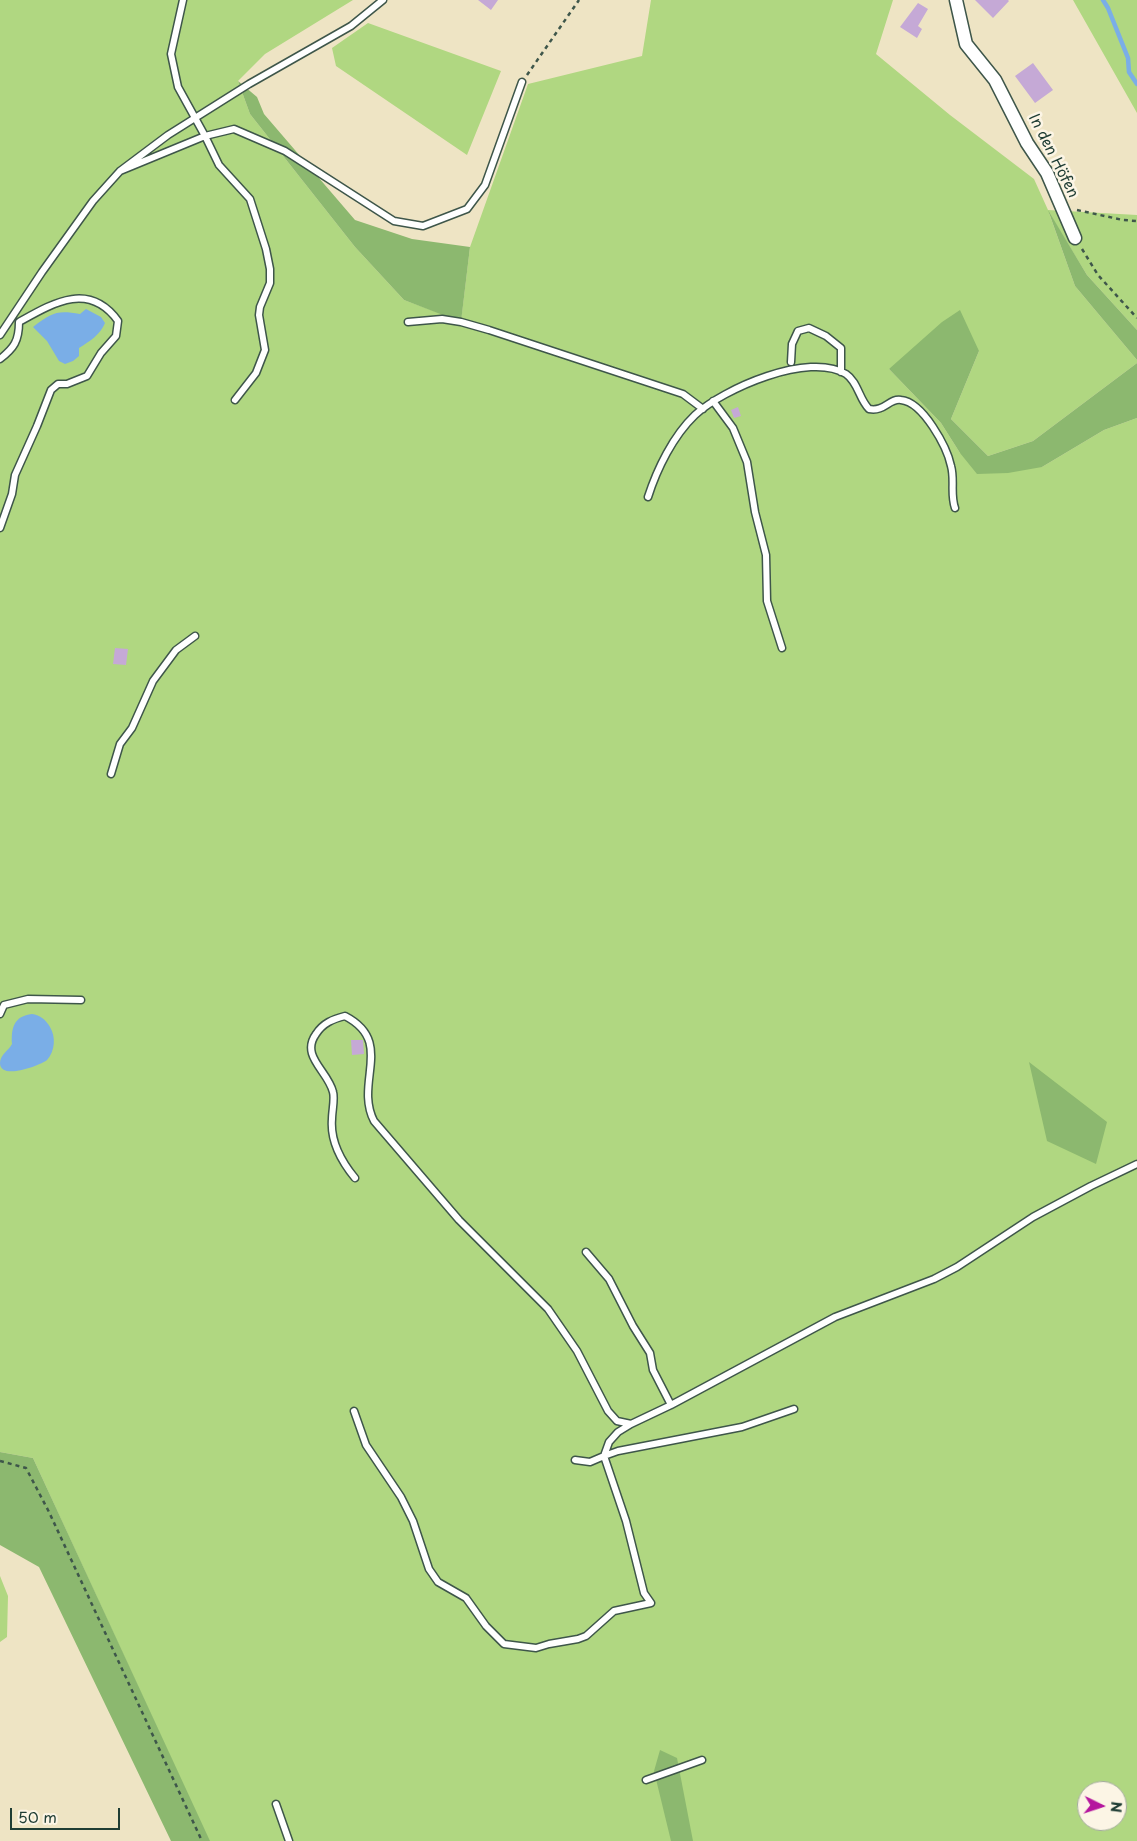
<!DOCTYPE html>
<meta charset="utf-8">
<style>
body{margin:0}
#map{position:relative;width:1137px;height:1841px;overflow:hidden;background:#eee4c4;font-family:"Playpen Sans",sans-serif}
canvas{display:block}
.north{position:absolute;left:1077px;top:1781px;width:50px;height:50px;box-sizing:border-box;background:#fcf5e5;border:1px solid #a4ab9e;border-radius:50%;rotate:94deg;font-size:14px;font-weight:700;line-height:20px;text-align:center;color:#1f3d34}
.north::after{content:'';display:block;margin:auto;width:18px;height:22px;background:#b5179e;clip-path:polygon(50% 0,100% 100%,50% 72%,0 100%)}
.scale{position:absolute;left:10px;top:1808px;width:110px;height:22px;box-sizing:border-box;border:2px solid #1f3d34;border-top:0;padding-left:6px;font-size:15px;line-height:18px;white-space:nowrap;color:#1f3d34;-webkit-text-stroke:4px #fcf5e5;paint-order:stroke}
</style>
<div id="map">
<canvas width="1137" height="1841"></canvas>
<div class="north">N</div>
<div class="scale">50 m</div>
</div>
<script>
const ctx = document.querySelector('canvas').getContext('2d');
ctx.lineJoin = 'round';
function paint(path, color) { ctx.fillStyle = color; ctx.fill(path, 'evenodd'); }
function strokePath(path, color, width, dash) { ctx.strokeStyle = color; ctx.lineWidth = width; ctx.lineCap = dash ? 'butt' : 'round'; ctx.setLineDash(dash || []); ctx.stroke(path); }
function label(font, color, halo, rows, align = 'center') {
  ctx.font = font + ' "Playpen Sans",sans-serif'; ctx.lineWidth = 5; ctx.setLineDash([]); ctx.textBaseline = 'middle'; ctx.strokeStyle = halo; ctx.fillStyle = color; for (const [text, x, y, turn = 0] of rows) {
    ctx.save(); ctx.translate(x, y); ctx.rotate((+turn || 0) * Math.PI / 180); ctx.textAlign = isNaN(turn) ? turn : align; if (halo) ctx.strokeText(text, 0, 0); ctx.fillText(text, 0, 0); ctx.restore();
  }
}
const green = new Path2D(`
 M0,0h353l-88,54 -27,27 12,33 105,133 49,53 57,21 9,-74 58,-163 114,-28 9,-56h242l-17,54 74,61 84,64 14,31 89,5v115l-50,-55 -38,-62 26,73 62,74v3l-104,78 -45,15 -37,-37 28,-68 -90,18 52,54 19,30 82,14 62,-37 33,-12v1423h-928l-176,-383 -33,-6zM1087,1791h30v30h-30z
 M1073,0h64v113z
 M368,23l133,48 -34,84 -131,-89 -4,-18z
 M0,1576l8,20 -1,41 -7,5z`);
const forest = new Path2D(`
 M238,81l19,16 7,17 91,106 57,19 58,8 -9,75 -57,-22 -49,-53 -105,-133z
 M1048,210l39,65 50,55v30l-62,-74z
 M960,310l19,41 -28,68 37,37 45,-15 104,-78v55l-33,12 -62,37 -34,6 -31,1 -17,-21 -19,-30 -52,-54 53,-47z
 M1029,1062l78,60 -11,42 -49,-23z
 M0,1452l33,6 177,383h-39l-132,-274 -39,-22z
 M660,1750l17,8 16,83h-22l-17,-70z`);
const water = new Path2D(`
 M86,309l15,8 4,6c-5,12 -15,18 -26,25v8l-6,5 -8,3 -6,-3 -12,-20 -14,-14c19,-14 23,-17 47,-13z
 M32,1014c8,1 14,6 18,13 6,10 5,24 -3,33 -6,5 -47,21 -47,3 0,-8 9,-13 12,-19 -1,-16 2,-28 20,-30z`);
const stream = new Path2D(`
 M1103,0l5,8 20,50 1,14 8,12`);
const building = new Path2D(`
 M478,0h20l-7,10z
 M975,0h33l1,1 -16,17z
 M918,3l10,6 -10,17 4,3 -5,9 -17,-11z
 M1033,63l20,27 -18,13 -20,-27z
 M738,407l3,9 -7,2 -3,-8z
 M115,648l13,1 -2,16 -13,-1z
 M351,1040h12l1,14 -12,1z`);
const path = new Path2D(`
 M527,75l52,-75
 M1077,210l46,10 14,1
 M1082,249l16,26 39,43
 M0,1461l26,7 23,44 153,329`);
const service = new Path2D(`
 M183,0l-12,54 7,33 27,49 14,29 31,34 16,50 4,20v14l-10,24 -1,8 6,35 -9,23 -21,27
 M120,171l85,-35 29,-7 51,22 109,70 29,5 44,-17 18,-24 37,-103
 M408,322l34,-3 19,3 28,8 194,64 20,15
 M0,335l42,-63 51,-71 27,-30 48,-36 81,-51 102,-58 32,-26
 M0,359c14,-11 19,-18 19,-37 34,-19 70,-41 99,-1l-2,15 -15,17 -14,23 -20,8h-9l-7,6 -14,36 -22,49 -3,19 -12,34
 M791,362l1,-18 6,-13 11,-3 17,8 15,12v24
 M713,401l20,27 14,34 8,50 11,43 1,46 15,47
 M648,497c9,-28 25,-61 47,-82 28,-26 114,-64 151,-41 12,8 13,25 23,35 16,3 20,-11 32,-9 22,2 46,47 50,66 4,14 -1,28 4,42
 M111,774l9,-30 12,-16 21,-47 23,-31 19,-14
 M0,1014l4,-9 24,-6 53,1
 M355,1178c-14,-17 -25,-36 -23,-59 0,-8 3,-20 1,-27 -5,-21 -33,-36 -17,-58 7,-11 17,-15 29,-18 50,26 9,66 29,105l85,99 89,89 29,42 31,60 9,10 14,3
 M586,1252l23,27 24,47 17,27 3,17 18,35
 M794,1409l-52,18 -124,24 -14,5 5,-14 9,-10 13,-8 40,-19 164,-88 99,-38 23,-12 76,-50 58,-31 46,-22
 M354,1411l12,34 35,52 12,24 16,48 9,13 28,16 20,28 18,18 32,4 13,-4 29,-5 8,-3 28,-25 37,-8 -7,-10 -18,-72 -22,-65 -14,6 -15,-2
 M646,1780l56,-20
 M276,1804l13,37`);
const minor = new Path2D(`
 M956,0l10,44 29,36 32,63 20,30 28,65`);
const streetNames = [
 ["In den Höfen",1053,156,63]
];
paint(green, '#b0d781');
paint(forest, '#8cb86f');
paint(water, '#7aaee7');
strokePath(stream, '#7aaee7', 4.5);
paint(building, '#c5a9d6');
strokePath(service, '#3e564a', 9);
strokePath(minor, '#3e564a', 15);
strokePath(path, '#3e564a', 2.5, [4, 4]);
strokePath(service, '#fff', 6);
strokePath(minor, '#fff', 12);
label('15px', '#1f3d34', '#fcf5e5', streetNames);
</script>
